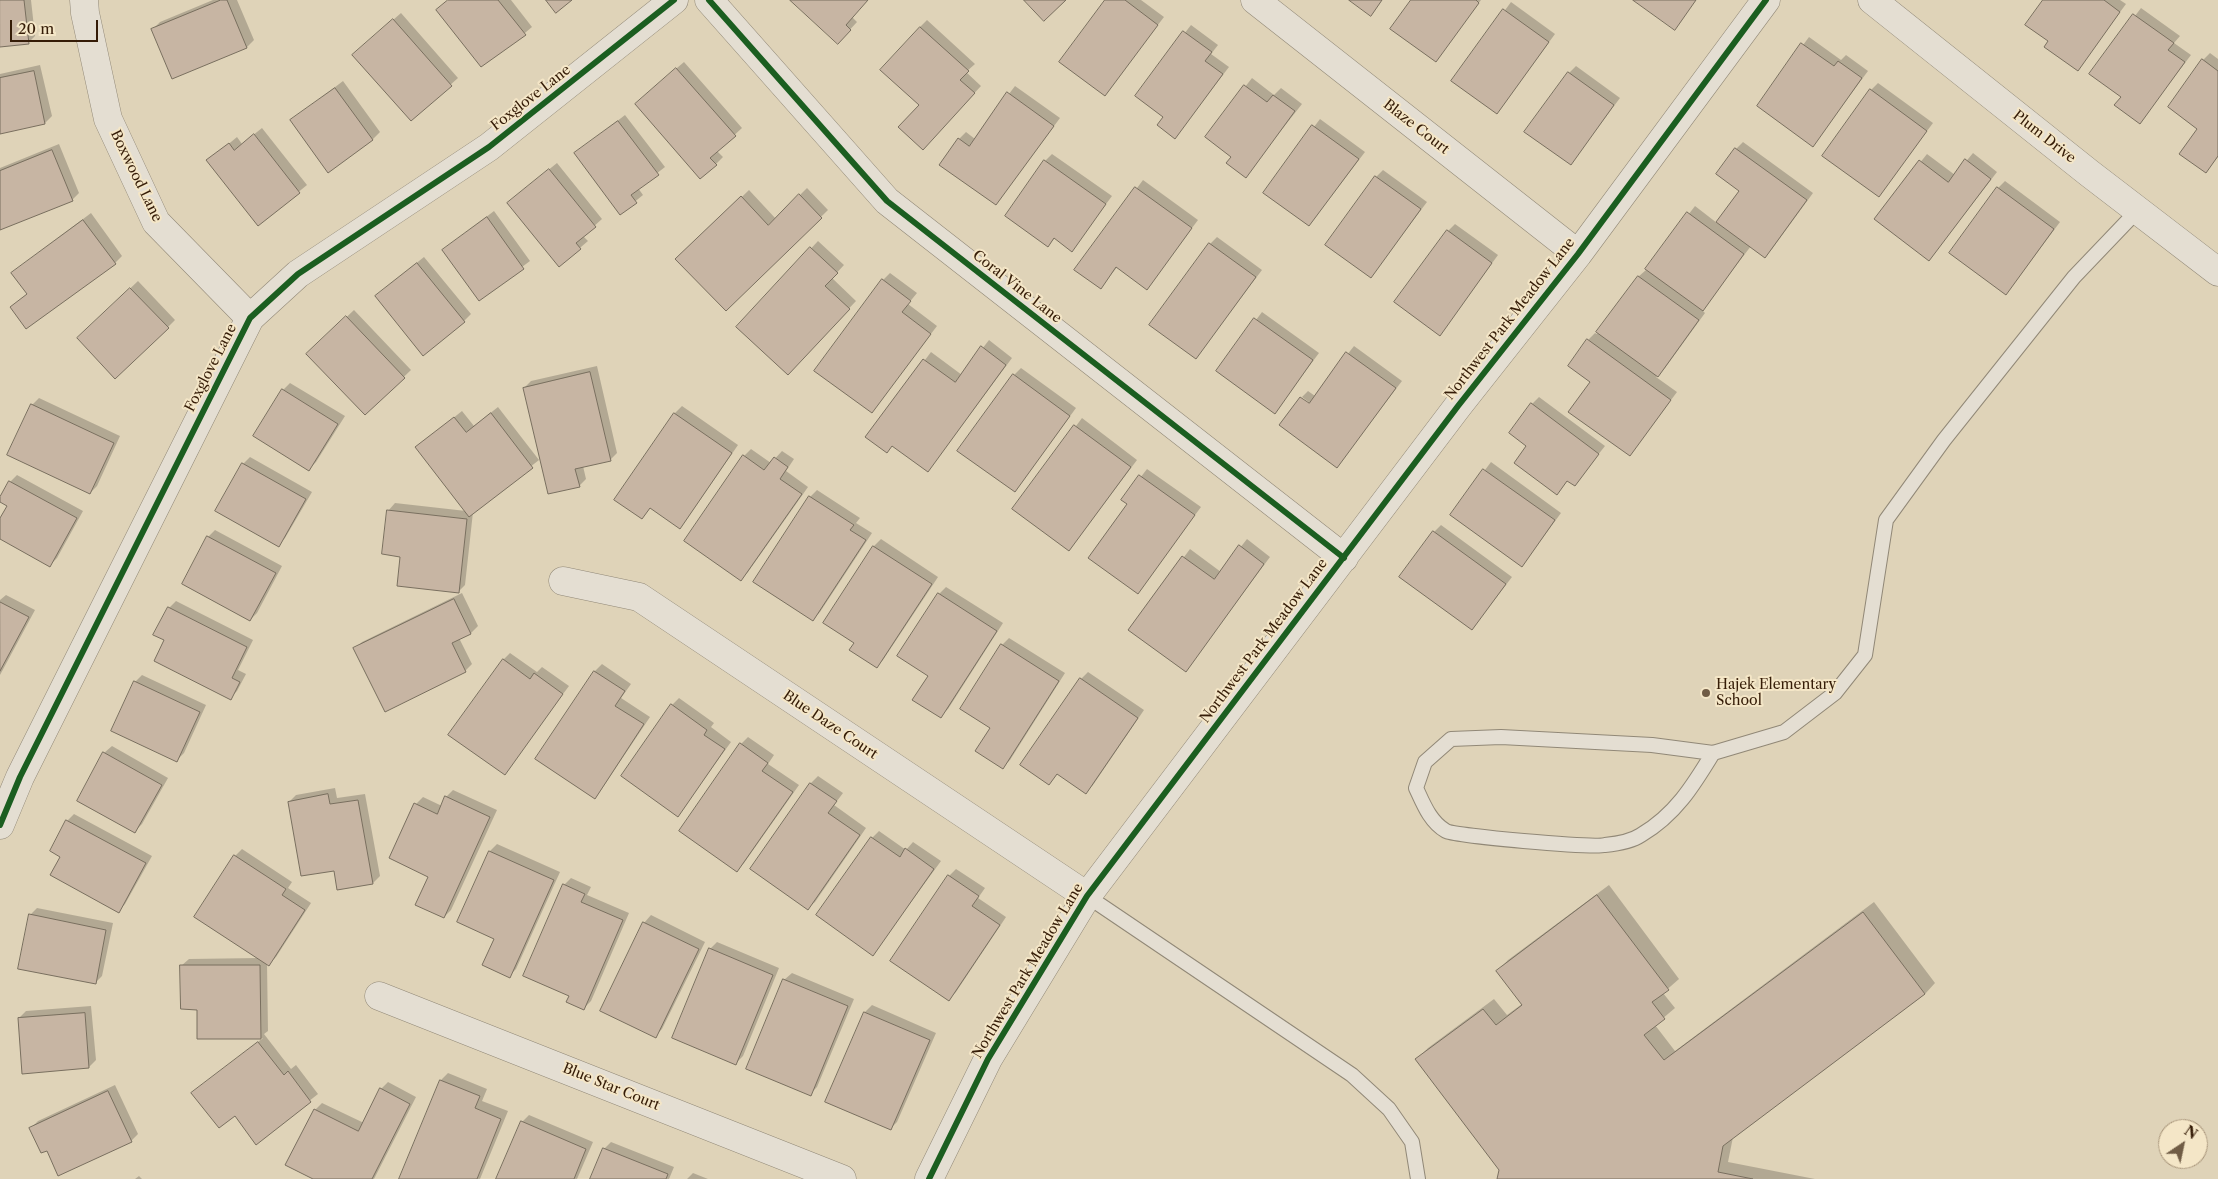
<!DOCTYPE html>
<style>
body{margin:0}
#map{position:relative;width:2218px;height:1179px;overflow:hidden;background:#dfd3b8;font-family:"Libre Caslon Text",serif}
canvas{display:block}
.north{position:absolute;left:2158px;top:1119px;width:50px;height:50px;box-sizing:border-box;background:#f4e6c7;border:1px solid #a8957a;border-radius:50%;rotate:34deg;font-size:14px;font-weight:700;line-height:20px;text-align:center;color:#351c07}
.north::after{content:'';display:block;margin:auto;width:18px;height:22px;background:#705c45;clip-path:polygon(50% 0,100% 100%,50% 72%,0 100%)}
.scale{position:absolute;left:10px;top:20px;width:88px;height:22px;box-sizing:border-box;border:2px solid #351c07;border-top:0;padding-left:6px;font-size:15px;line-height:18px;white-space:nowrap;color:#351c07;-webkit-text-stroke:4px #f4e6c7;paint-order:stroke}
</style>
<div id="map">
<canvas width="2218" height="1179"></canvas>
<div class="north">N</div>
<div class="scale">20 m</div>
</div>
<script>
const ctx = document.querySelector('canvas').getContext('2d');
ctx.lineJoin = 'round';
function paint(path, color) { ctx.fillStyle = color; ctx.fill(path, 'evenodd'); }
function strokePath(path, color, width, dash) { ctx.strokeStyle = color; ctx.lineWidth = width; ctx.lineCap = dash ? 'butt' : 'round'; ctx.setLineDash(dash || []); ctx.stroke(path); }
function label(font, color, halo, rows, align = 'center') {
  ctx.font = font + ' "Libre Caslon Text",serif'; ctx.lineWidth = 4; ctx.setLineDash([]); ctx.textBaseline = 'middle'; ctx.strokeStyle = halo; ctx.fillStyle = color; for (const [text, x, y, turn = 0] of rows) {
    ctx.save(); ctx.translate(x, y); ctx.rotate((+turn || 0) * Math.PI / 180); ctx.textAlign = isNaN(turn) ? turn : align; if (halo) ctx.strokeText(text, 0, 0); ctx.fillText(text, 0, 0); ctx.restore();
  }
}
const shadow = new Path2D(`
 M0,0h31l4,36 -7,7 -28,3z
 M213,0h24l17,40 -7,7 -74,30 -20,-48 7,-7z
 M448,0h63l21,27 -25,21z
 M791,0h76l-15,17 5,5 -12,13z
 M1107,0h34l23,17 -59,77z
 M1412,0h69l-45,60z
 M2045,0h75l6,4 -48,65z
 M1511,2l44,32 -58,79 -44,-32z
 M2141,8l39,28 -6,7 17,12 -51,67 -18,-26 -31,-22z
 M401,13l57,65 -47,42 -50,-72z
 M927,20l48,44 -9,8 15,14 -51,55 -10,-36v-78z
 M1191,25l27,20 -7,9 18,13 -54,70 -11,-20 -28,-21z
 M1809,37l32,23 5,-5 22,16 -55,74 -55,-39z
 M2210,53l8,6v98l-12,14 -7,-42 4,-69z
 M684,62l58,66 -25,23 6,6 -7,7 -73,-67z
 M40,65l12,51 -7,7 -45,10v-59z
 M1576,66l44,32 -49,65 -2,-90z
 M1252,78l22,17 7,-7 21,16 -57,72 -13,-20 -26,-19z
 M343,81l37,51 -7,7 -81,-19z
 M1878,83l55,40 -54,72 -8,-105z
 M1015,86l45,32 -64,86 -37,-65 7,-7 9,7z
 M625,115l40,52 -27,21 5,7 -22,18 -45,-60z
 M1320,119l45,33 -56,73 -44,-33z
 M262,128l45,57 -49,40 -50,-64 29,-24 5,7z
 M1743,142l70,51 -41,56 -7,7 -14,-10 -49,64 3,3 -40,55 -9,9 21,15 -47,63 -38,-74 -4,-41 7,-7 2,1 41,-57 8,-7 49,-64 22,17 23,-33 -4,-41z
 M59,144l20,49 -7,7 -72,29v-61z
 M1973,153l24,19 -68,88 -54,-41 52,-65 28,21z
 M1052,154l60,42 -40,54 -17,-12 -7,7 -3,-84z
 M557,163l45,56 -19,17 5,5 -28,24 -44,-69z
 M1383,170l44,32 -56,74 5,-99z
 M1143,180l55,40 -51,68 -29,-22 -17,21 -25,-17z
 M2005,181l55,41 -54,72 -8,-106z
 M807,188l21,22 -102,100 -49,-50 72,-70 27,29z
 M494,211l36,50 -51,38 -36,-49z
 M91,213l31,43 -7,7 -103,44 16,-14 -16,-20z
 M1455,224l43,31 -58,79 8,-103z
 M1217,237l45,33 -66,87 14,-113z
 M818,241l26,24 -12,13 24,23 -61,65 -57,-39z
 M424,257l47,57 -7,7 -80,-32z
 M890,273l27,20 -9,11 29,22 -65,85 11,-131z
 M138,281l37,39 -7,7 -90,11z
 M354,310l57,60 -46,44 -57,-60z
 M1262,312l57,41 -44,59 -57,-41z
 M989,340l23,18 -84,113 -35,-26 -26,-8 64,-85 31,23z
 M1354,346l48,35 -65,85 -23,-60 -12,-9 6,-6 7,5z
 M597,366l20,87 -7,7 -27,6 3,13 -7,7 -55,-98 7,-7z
 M1021,368l55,40 -61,83 -1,-116z
 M290,383l55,33 -29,46 -7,7 -55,-33 29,-46z
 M1539,397l66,49 -30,38 -7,-4 -11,13 -29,-47 4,-42z
 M39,398l81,38 -23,50 -7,7 -58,-88z
 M682,406l56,39 -52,75 -7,7 -28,-20 -9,11 -27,-18 60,-87z
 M498,407l41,53 -66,52 -8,73 -7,7 -57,-36 -13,-45 7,-8 71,8 -49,-64 45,-36 12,15z
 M1082,418l55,42 -68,90 -55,-41z
 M751,449l20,14 11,-12 12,8 -8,12 22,16 -60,85 -7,7 -55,-39 58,-84z
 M250,457l62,35 -27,46 -7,7 -35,-81z
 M1491,462l70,51 -39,53 -71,-51z
 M1147,469l54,38 -63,85 -10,-88 -5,-4z
 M17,475l66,36 -26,47 -7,7 -50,-27v-17l8,-16 -8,-6 10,-17z
 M817,490l43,28 -4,5 16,10 -52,79 -7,7 -3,-122z
 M1441,525l71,52 -40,52 -38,-97z
 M215,530l67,36 -25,47 -7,7 -67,-36 25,-47z
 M881,539l57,38 -55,83 -7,7 -20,-24 -32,-21 50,-76z
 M1247,539l23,18 -85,114 -55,-41 60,-81 31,23z
 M946,587l57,36 -55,86 -8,7 -10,-40 -31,-20 40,-62z
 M462,593l16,33 -7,7 -12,5 13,26 -7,7 -110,-22 7,-7z
 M6,595l29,15 -35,65v-75z
 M176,601l77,39 -15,30 8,4 -9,17 -7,7 -65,-58 4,-32z
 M1009,638l56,35 -55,87 -7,7 -11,-40 10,-82z
 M510,653l27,19 5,-5 27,19 -65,87 -1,-113z
 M602,664l29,20 -10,14 29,19 -49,73 -7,7 -57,-38 58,-88z
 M1088,672l56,38 -51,75 -7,7 -28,-19 -9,11 32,-105z
 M142,675l64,30 -22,48 -7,7 -42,-78z
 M679,698l35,25 -3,4 20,15 -53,73 -6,-110z
 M748,737l26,18 -6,9 31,21 -55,78 -7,7 4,-126z
 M112,746l56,32 -26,46 -7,7 -31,-78z
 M818,776l25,17 -9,12 32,23 -51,74 -7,6 -56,-39 59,-86z
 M335,788l2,10 28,-4 15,82 -7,7 -35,6 -3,-20 -46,-67 7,-7z
 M453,790l44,20 -46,100 -7,7 -14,-41 -14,-72 7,-7 19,9 4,-9z
 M74,814l78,42 -27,48 -7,8 -56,-56 5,-35z
 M879,831l27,19 7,-8 28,19 -68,93 -1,-116z
 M497,844l63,28 -44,97 -7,7 -14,-38 -36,-16 31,-71z
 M242,849l50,33 -4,6 23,15 -35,54 -7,7 -2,-1 1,68 -4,3 27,35 5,-4 22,29 -62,49 -21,-29 -42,-21 70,-55h-64v-30l-18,-42 8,-7 70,-1 -24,-102z
 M956,869l29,19 -7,10 28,19 -50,75 -7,7v-123z
 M571,878l20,9 -4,8 42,18 -38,88 -7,7 -14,-13 -6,-110z
 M1609,885l70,94 -16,14 12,15 -20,17 20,26 199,-149 61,81 -10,11 -192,143 -5,25 87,17h-316l1,-9 -83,-111 11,-11 66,-49 13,16 15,-11 -24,-33 10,-11z
 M37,908l76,15 -11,53 -7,7 -65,-68z
 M651,915l54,27 -43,87 -7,7 -54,-26 43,-87z
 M717,942l62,26 -36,88 -7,7 -26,-114z
 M792,973l62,26 -37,88 -7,7 -26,-114z
 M872,1005l64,28 -39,89 -7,7 -63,-28 38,-89z
 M91,1006l5,54 -7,7 -70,-49 7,-7z
 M448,1073l39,16 -5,12 26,10 -28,68h-79l40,-99z
 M388,1082l28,15 -42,82h-58l-1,-69 7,-7 42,20 17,-34z
 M115,1085l23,49 -7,7 -84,9 -16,-22 7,-7z
 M529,1115l64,27 -16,37h-80l25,-57z
 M611,1142l63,25 -5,12h-77l12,-30z
 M693,1173l15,6h-21z
 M139,1176l3,3h-7z`);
const building = new Path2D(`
 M0,0h24l5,44 -29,3z
 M221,0h6l20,48 -75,31 -21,-50z
 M448,0h50l28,35 -45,32 -45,-57z
 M546,0h26l-16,13z
 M790,0h78l-22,25 5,5 -13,14z
 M1024,0h42l-22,21z
 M1105,0h20l33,25 -53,71 -46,-34z
 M1349,0h33l-11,16z
 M1411,0h65l3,3 -43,59 -46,-33z
 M1633,0h63l-21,30z
 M2043,0h61l16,12 -42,59 -34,-24 4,-6 -23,-16z
 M1503,9l46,33 -52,72 -46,-33z
 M2133,14l41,29 -6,7 17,12 -45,62 -26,-19 7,-8 -32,-23z
 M393,19l59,67 -41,35 -59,-66z
 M920,27l49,44 -9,9 15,13 -52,57 -25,-23 21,-22 -39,-35z
 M1183,31l29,21 -7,9 18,13 -48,65 -18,-14 6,-8 -28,-21z
 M1801,43l33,23 4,-5 24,17 -49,69 -56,-41z
 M2202,59l16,12v85l-12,17 -27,-19 18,-25 -29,-22z
 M676,68l60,68 -26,22 7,7 -17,14 -65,-75z
 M34,71l11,53 -45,10v-56z
 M1568,72l46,33 -43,60 -47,-33z
 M1244,85l23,17 6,-7 22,16 -49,67 -20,-15 5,-6 -26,-20z
 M335,88l38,52 -45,33 -38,-53z
 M1870,89l57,42 -48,66 -57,-41z
 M1007,92l47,34 -58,79 -57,-40 19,-27 11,8z
 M618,121l41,54 -28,20 6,8 -17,12 -46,-62z
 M1312,125l47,34 -50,67 -46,-33z
 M254,134l46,59 -42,33 -52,-66 23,-17 5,7z
 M1735,148l72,52 -42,58 -49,-36 23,-31 -23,-17z
 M52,150l21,51 -73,29v-59z
 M1965,159l26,20 -62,82 -55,-42 45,-59 29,22z
 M1044,160l62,44 -34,48 -18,-14 -6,9 -43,-31z
 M549,169l47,58 -20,16 5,6 -22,18 -52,-64z
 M1375,176l46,33 -50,69 -46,-33z
 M1135,187l57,41 -45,62 -31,-23 -15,22 -27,-19z
 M1997,187l57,42 -48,66 -57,-42z
 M799,194l23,24 -96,93 -51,-52 66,-63 27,29z
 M1687,212l57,42 -41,57 -58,-42z
 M487,217l37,52 -45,32 -37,-51z
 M83,220l33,44 -90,65 -16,-22 17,-13 -16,-21z
 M1447,230l45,33 -52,73 -46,-34z
 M1209,243l47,34 -60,82 -47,-34z
 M810,247l28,26 -13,13 25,23 -62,66 -52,-48z
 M417,263l48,59 -42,34 -48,-60z
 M1638,276l61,44 -41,57 -62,-45z
 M882,279l29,22 -9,11 29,22 -59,79 -58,-42z
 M130,288l39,40 -54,51 -38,-41z
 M346,316l59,62 -40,37 -59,-61z
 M1254,318l59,42 -38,54 -59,-43z
 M1587,339l84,61 -41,56 -62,-44 22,-30 -22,-16z
 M981,346l25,19 -78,107 -36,-26 -5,7 -22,-16 58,-78 32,23z
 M1346,352l50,36 -59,80 -58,-43 21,-28 9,6z
 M590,372l21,89 -36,8 5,18 -32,7 -25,-106z
 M1013,374l57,42 -55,76 -58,-41z
 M282,389l56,35 -29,47 -56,-35z
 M1531,403l68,51 -24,32 -8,-5 -10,14 -43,-32 12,-17 -17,-13z
 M31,404l83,39 -24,51 -83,-39z
 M491,413l42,55 -64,49 -54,-70 39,-30 12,15z
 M674,413l58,40 -52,76 -30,-21 -8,11 -28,-19z
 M1074,425l57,42 -62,84 -57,-42z
 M743,455l21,15 10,-13 14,10 -8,12 22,15 -61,87 -57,-40z
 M242,463l64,36 -27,48 -64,-36z
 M1483,469l72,51 -33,47 -72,-52z
 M1139,475l56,40 -57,79 -50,-36 39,-54 -6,-4z
 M9,481l68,37 -27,49 -50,-28v-21l7,-12 -7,-4v-5z
 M809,496l45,29 -4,5 16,10 -53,81 -60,-39z
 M387,510l80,9 -8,74 -62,-7 3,-29 -18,-3z
 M1433,531l73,53 -34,46 -73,-53z
 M207,536l69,37 -26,48 -68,-37z
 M1239,545l25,19 -78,108 -58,-42 54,-74 32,23z
 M873,546l59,38 -55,84 -28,-18 5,-7 -31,-20z
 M938,593l59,38 -56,87 -29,-18 16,-24 -31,-20z
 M454,599l17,35 -19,9 14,29 -81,40 -32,-64z
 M0,602l29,15 -29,54z
 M168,607l79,40 -15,31 8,4 -9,18 -77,-39 10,-21 -11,-5z
 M1001,644l58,37 -56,88 -28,-18 15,-23 -30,-19z
 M503,659l27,20 4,-6 29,21 -58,81 -57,-40z
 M594,671l31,20 -10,15 29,18 -49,75 -60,-40z
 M1080,678l58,40 -52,76 -29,-20 -8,11 -29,-20z
 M134,681l66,31 -23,50 -66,-31z
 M671,704l36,26 -3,5 21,14 -47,68 -57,-41z
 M740,743l28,20 -6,8 31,21 -56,80 -58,-41z
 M103,752l59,33 -27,48 -58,-32z
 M810,783l27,18 -9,12 32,22 -52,75 -58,-41z
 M328,794l2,10 28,-4 15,84 -36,6 -3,-19 -33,5 -13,-74z
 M445,796l45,21 -46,101 -29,-13 13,-28 -39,-19 25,-55 23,11z
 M66,820l80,43 -27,50 -69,-38 10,-18 -10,-6z
 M871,837l29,20 5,-9 29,21 -61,87 -57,-41z
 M489,851l65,29 -44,98 -28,-13 12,-26 -37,-17z
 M234,855l52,34 -4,6 23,15 -36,56 -75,-49z
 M948,875l31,21 -7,10 28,19 -51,76 -59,-40z
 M563,884l22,10 -4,8 42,18 -39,90 -18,-8 3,-6 -46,-20z
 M1597,895l72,95 -17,12 13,17 -21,16 20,25 199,-148 62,82 -202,152 -5,26 35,7h-256l2,-9 -84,-111 68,-50 13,16 26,-20 -26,-34z
 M29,914l77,16 -10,54 -78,-15z
 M643,922l56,27 -43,89 -56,-27z
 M709,948l64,27 -37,90 -64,-27z
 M180,965h80l1,74h-64v-29l-16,-1z
 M783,979l65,27 -37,90 -65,-27z
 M864,1012l66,28 -39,90 -66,-28z
 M85,1013l4,55 -67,6 -4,-56z
 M258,1042l26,33 4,-4 23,31 -55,43 -21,-29 -16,12 -28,-35z
 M440,1080l40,16 -5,12 26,11 -24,60h-78z
 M380,1088l30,16 -38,75h-59l-28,-14 29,-56 44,22z
 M108,1091l24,51 -74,34 -11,-25 -6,2 -12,-25z
 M521,1121l65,28 -12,30h-78z
 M603,1148l65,26 -2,5h-76z`);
const lane = new Path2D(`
 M1713,753c-20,33 -38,62 -72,82 -9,6 -26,9 -36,10 -14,3 -150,-9 -159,-14 -16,-9 -23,-28 -30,-43l9,-26 26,-23 50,-2 151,8 61,8 71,-21 51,-39 30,-38 21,-135 58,-80 130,-163 64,-67
 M1087,896l265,179 37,34 23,33 6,37`);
const street = new Path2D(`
 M84,0l1,13 23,106 48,103 94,96
 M709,0l178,201 457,357
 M1255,0l323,254
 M1872,0l217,173 129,99
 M563,581l76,16 448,299
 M0,825l20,-48 230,-459 48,-44 191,-127 185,-147
 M379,996l463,183
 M929,1179l59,-120 99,-163 371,-490 120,-152 188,-254`);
const cycleway = new Path2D(`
 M709,0l178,201 457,357
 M0,825l20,-48 230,-459 48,-44 191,-127 185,-147
 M929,1179l59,-120 99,-163 371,-490 120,-152 188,-254`);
const markers = [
 [1706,693,5,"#705c45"]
];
const streetNames = [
 ["Foxglove Lane",531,98,-38],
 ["Blaze Court",1416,127,38],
 ["Plum Drive",2044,137,38],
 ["Boxwood Lane",136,176,64],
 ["Coral Vine Lane",1017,287,38],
 ["Northwest Park Meadow Lane",1510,319,-52],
 ["Foxglove Lane",211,368,-63],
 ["Northwest Park Meadow Lane",1264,641,-53],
 ["Blue Daze Court",830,725,34],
 ["Northwest Park Meadow Lane",1028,971,-59],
 ["Blue Star Court",611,1087,22]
];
const poiNames = [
 ["Hajek Elementary",1716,685],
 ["School",1716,701]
];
paint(shadow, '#0003');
paint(building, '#c7b5a3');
strokePath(building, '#796f5f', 1);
strokePath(lane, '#918877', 16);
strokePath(street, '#918877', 29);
strokePath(lane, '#e4ded2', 14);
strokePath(street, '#e4ded2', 28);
strokePath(cycleway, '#1b5e20', 6);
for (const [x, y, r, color] of markers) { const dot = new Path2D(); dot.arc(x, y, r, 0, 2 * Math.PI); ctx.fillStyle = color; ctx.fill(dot); strokePath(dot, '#f4e6c7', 2); }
label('14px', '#351c07', '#f4e6c7', streetNames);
label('14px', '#351c07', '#f4e6c7', poiNames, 'left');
</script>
